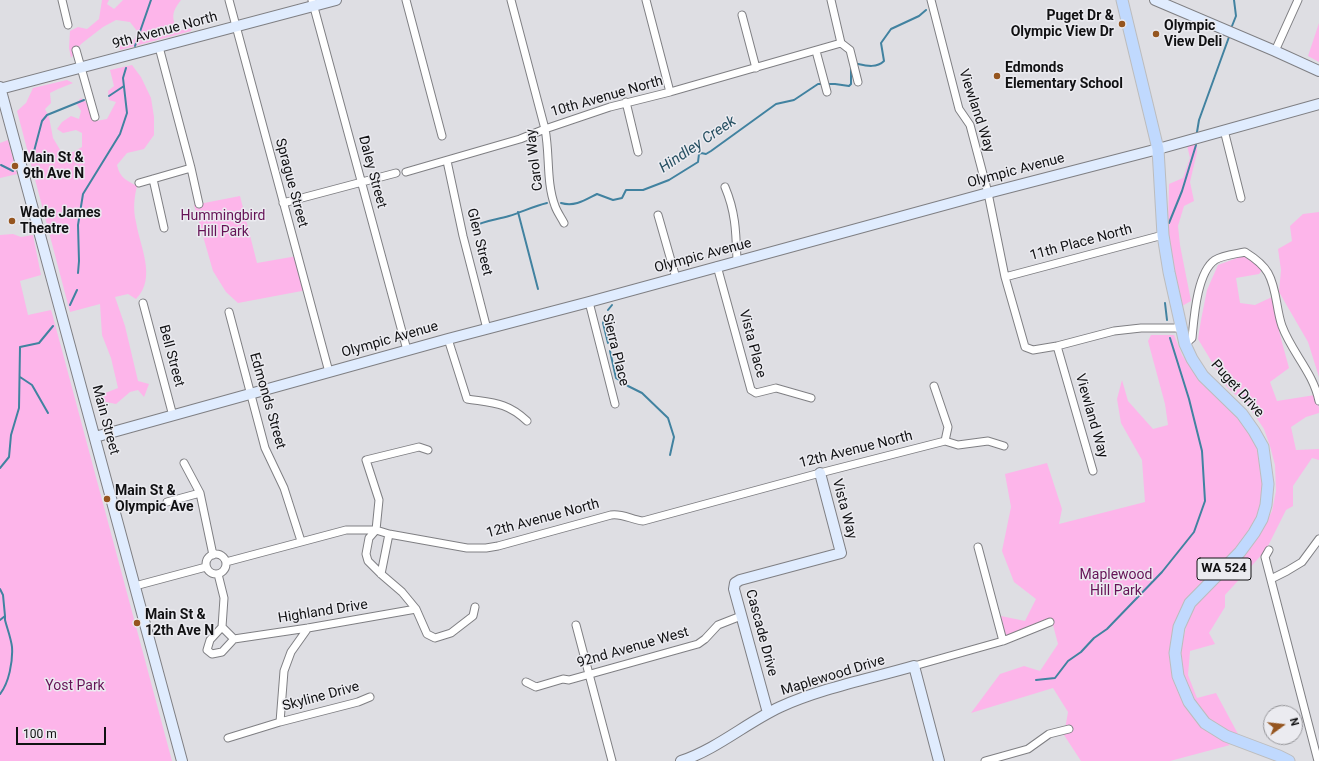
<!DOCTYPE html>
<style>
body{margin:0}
#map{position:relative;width:1319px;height:761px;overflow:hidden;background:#dedee3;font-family:Roboto,sans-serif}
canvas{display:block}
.north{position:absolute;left:1263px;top:705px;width:40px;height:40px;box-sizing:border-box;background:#ebebf0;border:1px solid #949498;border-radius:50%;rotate:75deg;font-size:11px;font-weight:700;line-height:16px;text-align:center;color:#111113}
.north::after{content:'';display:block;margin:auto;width:14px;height:18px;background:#95551f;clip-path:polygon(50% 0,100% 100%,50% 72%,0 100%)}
.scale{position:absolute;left:16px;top:727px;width:90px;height:18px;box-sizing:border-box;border:2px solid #111113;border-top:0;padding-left:5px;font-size:12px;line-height:14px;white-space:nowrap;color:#111113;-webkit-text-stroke:3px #ebebf0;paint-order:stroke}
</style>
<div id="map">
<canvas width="1319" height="761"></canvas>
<div class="north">N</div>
<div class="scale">100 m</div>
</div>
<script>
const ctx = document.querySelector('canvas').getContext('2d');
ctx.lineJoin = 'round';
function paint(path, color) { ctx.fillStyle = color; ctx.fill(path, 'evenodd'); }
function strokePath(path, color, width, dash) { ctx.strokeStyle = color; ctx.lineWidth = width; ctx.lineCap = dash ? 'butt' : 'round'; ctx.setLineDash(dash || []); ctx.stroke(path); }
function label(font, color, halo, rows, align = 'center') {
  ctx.font = font + ' Roboto,sans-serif'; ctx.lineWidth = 3; ctx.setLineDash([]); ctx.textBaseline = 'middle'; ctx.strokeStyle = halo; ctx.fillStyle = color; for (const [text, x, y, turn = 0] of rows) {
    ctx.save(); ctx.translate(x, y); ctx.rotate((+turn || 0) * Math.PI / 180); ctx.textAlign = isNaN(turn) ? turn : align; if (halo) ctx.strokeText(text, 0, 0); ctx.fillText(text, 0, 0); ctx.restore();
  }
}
const green = new Path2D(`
 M102,0h7l-2,4 7,5 9,-9h58c-10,13 -9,17 -4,31l15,-3 -1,3 -71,19 -1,-5 16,-6 2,-8 -7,-9 -14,-2 -13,7 -22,17 -10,14 -2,-10 1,-17 8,-4 9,2 12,-10z
 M1319,23v39l-11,-6z
 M132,65l9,12 10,21 3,19v18l-10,14 -17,4 -10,12c3,13 9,15 20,21 -3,12 -4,24 -1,36 4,25 21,56 0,77l-8,-5 -13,3 10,29 13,55 11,3 -5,13 -6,-7 -8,2 -14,12 -10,-2 -8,4 -3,-9 23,-9 -7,-30 -9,-23 -2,-31 -30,8 -53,-201 9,-8 7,-15 34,-8 6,3 -15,6 -8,4 1,10 -6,6 4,8 4,21 9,15 11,-1 9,-5v-14l-6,-3 -13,3 -6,-4 5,-7 9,-6 8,3 2,-8 -5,-8 5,-5 5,4 10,19 11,-2 9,-17 -7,-2 -1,-9 6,-5 -4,-16z
 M8,140l9,34 -17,4v-35z
 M1197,140v12l-7,30 4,19 -10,5 -6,20 2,19 11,56 -9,5 -10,-37 -4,-42 1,-43 14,-6 7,-20 -4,-17z
 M240,196l17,67 40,-7 10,34 -69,13 -12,-11 -13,-21 -19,-66z
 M1319,212v165l-11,-35 -29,-50 2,-22 -3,-21 14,-8 -2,-15 13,-12z
 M13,234l8,3 12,-2 8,40 -21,6 8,34 23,-5 1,3 120,448h-172v-526z
 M1245,255l17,15 -3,4 -23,4 4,25 15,2 17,-8 8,38 9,33 -19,14 7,19 38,-6 4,13v5l-13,4 -15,10 5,23 23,-1v11l-7,-2 -19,28v20l-7,4 -20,40 -41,45v12l-16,26 6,11 -25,7 -2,24 9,23 19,-5 22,41 -15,-4 -15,-12 -13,-13 -14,-30 -2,-20 8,-31 8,-18 54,-56 13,-19 10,-20 4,-20 -1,-26 -5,-19 -6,-17 -14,-21 -23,-21 -29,-48 3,-19 6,-30 11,-25z
 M1151,335h23l8,20 20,29 29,25 22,27 10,35 -1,33 -10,25 -17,23 -39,40 -24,58 30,76 28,19 -60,16h-89l-17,-26 4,-23 -15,-24 -82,25 29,-39 24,-8 16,5 18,-27 -5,-19 -46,16 -6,-25 24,5 11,-22 -22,-17 -12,-31 9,-44 -6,-33 42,-11 15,46 -3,15 86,-22 -3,-42 -21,-37 -4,-24 5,-19 6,21 25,28 15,-4 -3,-21 -17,-63z`);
const stream = new Path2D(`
 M1232,26l4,-10 -2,-16
 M135,46l16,-46
 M858,64c9,2 19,4 26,-3l-3,-18 10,-14 28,-13 7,-6
 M828,84h7l14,2 2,-2v-16
 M109,96l15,-10
 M1197,132l2,-12 30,-83
 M33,155l9,-34 5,-6 37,-15
 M1,165l12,6
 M561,203c14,4 24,-3 36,-9l16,6 9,-2 4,-8h17l26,-10 29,-18 1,-8 2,-1 5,1 5,-3 65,-47 18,-4 24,-16h4
 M518,212l20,77
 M1169,223l13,-32 14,-46
 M473,227c11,-7 23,-7 36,-11 13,-4 25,-10 38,-13
 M78,273l1,-12 -1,-36 5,-31 37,-60 7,-21 -4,-35 3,-10
 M1165,303l2,17
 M70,305l7,-15
 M608,310l4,-5
 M606,315l-3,8 5,20
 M610,351l6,27 12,8 14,7 26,25 6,19 -4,18
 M20,377l12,8 16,28
 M0,468l9,-11 2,-22 8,-27 1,-61 19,-4 14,-17
 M0,589l3,6 2,21 -5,4
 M1036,680l19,-2 13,-17 13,-9 13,-14 13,-9 55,-57 32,-40 11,-31 -3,-50 -13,-52 -19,-61
 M0,694c9,-11 13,-33 12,-47 -1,-9 -5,-19 -7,-27v-4`);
const street = new Path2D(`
 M62,0l6,25
 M229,0l100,372
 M312,0l95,350
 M406,0l36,136
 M511,0l34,129c5,25 1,53 10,77 2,6 6,11 9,17
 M646,0l24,92
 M831,0l10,43
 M931,0l28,109 11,16 18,68 17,84 20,70 8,3 24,-4 57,-15 27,-3h40
 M742,15l14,53
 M841,43l9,7 8,32
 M159,47l32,121 8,36
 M76,50l19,67
 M816,51l11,41
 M1275,51l23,-51
 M626,102l12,50
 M1224,130l17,68
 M447,161l16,75 24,93
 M406,172l114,-33 25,-10 65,-22 60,-15 171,-49
 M153,179l11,49
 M139,183l52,-15
 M725,187c11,26 11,47 12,74
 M283,203l113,-30
 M658,215l18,63
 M717,266l34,124 5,3 20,-5 35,10
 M1005,277l158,-42
 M589,302l26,102
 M143,303l30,113
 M229,312l36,136 19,40 17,53
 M448,339l19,60c26,4 40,3 60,22
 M1185,344l7,-6c2,-20 5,-66 23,-78 8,-5 21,-6 30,-8 8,5 18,12 23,21 9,16 8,36 14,53 10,27 31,46 37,75
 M1057,346l36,125
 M934,386l14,41 -3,14
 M184,463l16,30 13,62
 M167,502l33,-9
 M376,530l-7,8 -3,16 2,7 13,13 21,18 14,17 11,25 8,4 16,-5 22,-17 2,-9
 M376,530l3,-30 -13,-40 53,-13 9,3
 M978,547l25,94
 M1269,550l-4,7 53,204
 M206 564a10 10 0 1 1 20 0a10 10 0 1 1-20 0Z
 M226,562l120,-32h30l13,4 78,14h19l12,-2 113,-31c11,-2 21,5 32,6l177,-48 125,-32 13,4 30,-4 16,5
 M218,574l6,24 -2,29 12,12
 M381,574l8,-40
 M1271,579l16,-8 15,-9 17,-23
 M135,586l71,-19
 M576,625l36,136
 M222,627l-12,13 -3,10 5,4 10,-2 12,-13
 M234,639l74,-11 108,-19
 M914,666l89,-25 47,-19
 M526,682l10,5 27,-8 6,1 129,-36 7,-5 13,-14 23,-9
 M280,722l4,-51 7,-19 17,-24
 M228,738l52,-16 78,-20 12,-5
 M985,761l43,-12 21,-15 20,-5`);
const secondary = new Path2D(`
 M1155,0l120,51 44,20
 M0,87l182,674
 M0,89l336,-89
 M95,437l353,-98 141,-37 399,-109 170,-44 161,-45
 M768,713l-34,-124 1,-6 5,-3 101,-27 -21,-80
 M681,761c36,-12 65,-38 99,-54 42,-19 89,-28 134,-41l25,95`);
const primary = new Path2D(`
 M1122,0l36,149 5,86 6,37 16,72 7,15 11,17 39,38 12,17 9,16 5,37 -2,21 -4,14 -8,14 -14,19 -50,51 -11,24 -4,26 3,23 11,26 16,21 21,13 53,20 10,5`);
const markers = [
 [1122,24,4,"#95551f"],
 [1156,34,4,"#95551f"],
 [997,76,4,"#95551f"],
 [15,166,4,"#95551f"],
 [12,221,4,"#95551f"],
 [107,499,4,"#95551f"],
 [137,623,4,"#95551f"]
];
const shields = [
 [1224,569,54]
];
const shieldNames = [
 ["WA 524",1224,569]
];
const poiNames = [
 ["Puget Dr &",1114,16,"right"],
 ["Olympic View Dr",1114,32,"right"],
 ["Olympic",1164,26],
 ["View Deli",1164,42],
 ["Edmonds",1005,68],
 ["Elementary School",1005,84],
 ["Main St &",23,158],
 ["9th Ave N",23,174],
 ["Wade James",20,213],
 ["Theatre",20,229],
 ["Main St &",115,491],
 ["Olympic Ave",115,507],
 ["Main St &",145,615],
 ["12th Ave N",145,631]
];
const streetNames = [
 ["9th Avenue North",165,31,-15],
 ["10th Avenue North",607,97,-16],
 ["Viewland Way",976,111,72],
 ["Carol Way",535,160,-97],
 ["Olympic Avenue",1016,171,-15],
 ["Daley Street",372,172,75],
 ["Sprague Street",291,183,75],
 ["Glen Street",479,242,76],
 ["11th Place North",1081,243,-15],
 ["Olympic Avenue",703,256,-15],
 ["Olympic Avenue",390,340,-16],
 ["Vista Place",752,344,75],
 ["Sierra Place",615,350,76],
 ["Bell Street",171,356,75],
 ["Puget Drive",1237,389,48],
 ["Edmonds Street",267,401,74],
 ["Viewland Way",1091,416,74],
 ["Main Street",105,420,75],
 ["12th Avenue North",856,450,-14],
 ["Vista Way",844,509,75],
 ["12th Avenue North",543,519,-15],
 ["Highland Drive",323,612,-9],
 ["Cascade Drive",761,633,75],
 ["92nd Avenue West",633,648,-16],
 ["Maplewood Drive",833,676,-17],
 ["Skyline Drive",321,697,-15]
];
const parkNames = [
 ["Hummingbird",223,216],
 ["Hill Park",223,232],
 ["Maplewood",1116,575],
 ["Hill Park",1116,591],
 ["Yost Park",75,686]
];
const waterNames = [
 ["Hindley Creek",698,145,-34]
];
paint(green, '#fdb5ea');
strokePath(stream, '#4182a0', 2);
strokePath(street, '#7f7f83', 9);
strokePath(secondary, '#7f7f83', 12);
strokePath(primary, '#bcbcbd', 13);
strokePath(street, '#fff', 7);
strokePath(secondary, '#e0ecfe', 10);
strokePath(primary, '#c0d9fe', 11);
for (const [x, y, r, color] of markers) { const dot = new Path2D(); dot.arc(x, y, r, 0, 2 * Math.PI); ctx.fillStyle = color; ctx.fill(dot); strokePath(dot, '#ebebf0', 1.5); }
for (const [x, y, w] of shields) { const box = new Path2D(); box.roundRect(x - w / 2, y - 11, w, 22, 3); ctx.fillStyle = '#ebebf0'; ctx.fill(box); strokePath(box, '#111113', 1); }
label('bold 13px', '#111113', null, shieldNames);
label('bold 14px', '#111113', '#ebebf0', poiNames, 'left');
label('14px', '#111113', '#ebebf0', streetNames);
label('14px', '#651256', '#ebebf0', parkNames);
label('italic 15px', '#264f61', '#ebebf0', waterNames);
</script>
